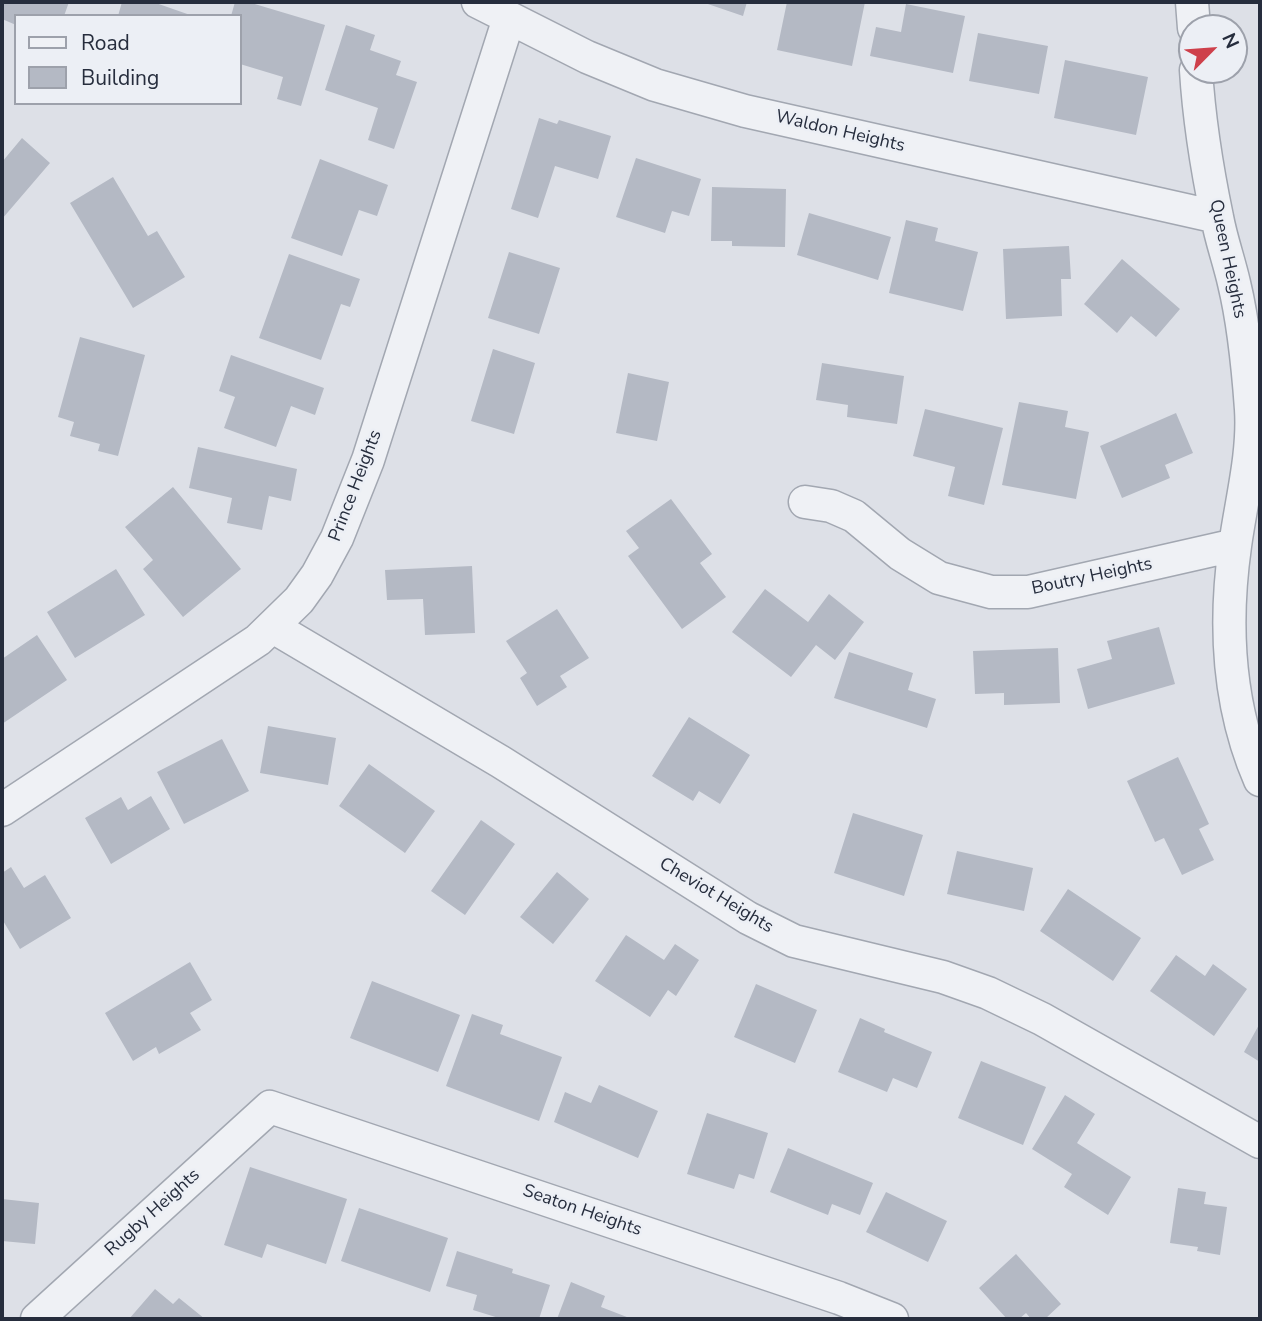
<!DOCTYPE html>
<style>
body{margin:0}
#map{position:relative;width:1262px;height:1321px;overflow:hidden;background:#dde0e7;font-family:"Nunito Sans",sans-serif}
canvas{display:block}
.frame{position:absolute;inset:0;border:4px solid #262d3d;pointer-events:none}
.legend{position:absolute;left:14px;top:14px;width:228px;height:91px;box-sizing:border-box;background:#eceff5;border:2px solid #9da1ab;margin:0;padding:9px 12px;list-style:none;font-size:21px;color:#262d3d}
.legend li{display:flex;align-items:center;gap:14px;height:35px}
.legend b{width:35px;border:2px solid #9da1ab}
.north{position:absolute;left:1178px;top:14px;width:70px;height:70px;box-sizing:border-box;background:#eceff5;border:2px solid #9da1ab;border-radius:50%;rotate:65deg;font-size:19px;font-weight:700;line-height:28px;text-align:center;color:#262d3d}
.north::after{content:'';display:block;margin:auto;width:24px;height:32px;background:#ce404b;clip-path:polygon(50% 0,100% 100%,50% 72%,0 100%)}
</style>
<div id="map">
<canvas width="1262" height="1321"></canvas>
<div class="frame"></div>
<ul class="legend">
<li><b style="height:9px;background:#eff1f5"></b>Road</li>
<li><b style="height:19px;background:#b4b9c4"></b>Building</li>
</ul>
<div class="north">N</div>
</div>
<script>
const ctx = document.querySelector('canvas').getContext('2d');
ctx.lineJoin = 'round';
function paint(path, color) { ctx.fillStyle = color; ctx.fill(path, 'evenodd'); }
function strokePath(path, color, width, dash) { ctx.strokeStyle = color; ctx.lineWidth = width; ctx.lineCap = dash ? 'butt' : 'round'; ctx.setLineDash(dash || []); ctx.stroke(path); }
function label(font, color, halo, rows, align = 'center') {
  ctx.font = font + ' "Nunito Sans",sans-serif'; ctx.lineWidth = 5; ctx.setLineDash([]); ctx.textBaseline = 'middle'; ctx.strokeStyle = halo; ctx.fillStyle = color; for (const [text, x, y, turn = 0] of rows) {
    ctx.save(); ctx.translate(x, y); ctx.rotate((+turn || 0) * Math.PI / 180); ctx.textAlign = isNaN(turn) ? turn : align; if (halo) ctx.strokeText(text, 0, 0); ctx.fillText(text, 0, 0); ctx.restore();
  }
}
const building = new Path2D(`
 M2,2h67l-5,14h-48v9l-14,-6z
 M122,2h31l40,14h-75z
 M235,2h13l77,23 -24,81 -24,-7 6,-22 -43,-13v-48h-9z
 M702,2h45l-4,14z
 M787,2h78l-13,64 -75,-16z
 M906,4l59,12 -12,57 -83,-17 6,-29 25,5z
 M346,25l29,10 -5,15 31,11 -5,14 21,7 -23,67 -26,-9 10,-32 -53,-18z
 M978,33l70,13 -9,48 -70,-13z
 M1065,60l83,17 -12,58 -82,-17z
 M539,118l18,6 2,-4 52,16 -13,43 -43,-13 -17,52 -27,-9z
 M22,138l28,25 -48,56v-57z
 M636,158l65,21 -12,37 -17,-5 -7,22 -49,-16z
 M320,159l68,26 -11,31 -18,-6 -17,46 -51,-18z
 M113,177l35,59 9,-5 28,46 -52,31 -63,-105z
 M712,187l74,2 -1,58 -53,-1v-5h-21z
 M809,213l82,24 -13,43 -81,-25z
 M906,220l32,8 -3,13 43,11 -15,59 -74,-18z
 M1069,246l2,33h-10l1,37 -56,3 -3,-70z
 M509,252l51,16 -21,66 -51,-16z
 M289,254l71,25 -10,28 -9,-3 -20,56 -62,-22z
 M1122,259l58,50 -24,28 -25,-21 -14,17 -33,-29z
 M80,337l65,18 -27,101 -20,-5 2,-7 -30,-8 4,-14 -16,-5z
 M493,349l42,14 -21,71 -43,-13z
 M231,355l93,33 -9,27 -24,-9 -15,41 -52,-19 11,-31 -16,-6z
 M822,363l82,13 -7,48 -50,-7 1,-12 -32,-5z
 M628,373l41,9 -12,59 -41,-8z
 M1019,402l49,9 -3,16 24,5 -13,67 -74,-14z
 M925,409l78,19 -19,77 -36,-9 7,-29 -42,-11z
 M1176,413l17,40 -28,12 5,13 -48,20 -22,-52z
 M198,447l99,22 -6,32 -22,-5 -7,34 -35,-7 5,-25 -43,-10z
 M173,487l68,82 -58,48 -40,-48 10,-9 -28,-33z
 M671,499l41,55 -12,9 26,34 -44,32 -54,-73 11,-8 -13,-17z
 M472,566l3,67 -50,2 -2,-36 -36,1 -2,-30z
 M116,569l29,46 -70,43 -28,-46z
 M765,589l43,33 21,-28 35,28 -29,38 -19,-15 -25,32 -59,-45z
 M557,609l32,49 -29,18 7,11 -30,19 -17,-28 7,-5 -21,-32z
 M1159,627l16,57 -87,25 -11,-40 35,-10 -5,-18z
 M37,635l30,45 -65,44v-65z
 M1058,648l2,55 -56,2v-12l-29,1 -2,-43z
 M849,652l64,21 -5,17 28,9 -9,29 -93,-30z
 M689,717l61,38 -30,49 -21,-13 -6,10 -41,-25z
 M268,726l68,12 -8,47 -68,-12z
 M222,739l27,52 -65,33 -27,-52z
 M1178,757l31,67 -10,5 15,31 -32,15 -18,-37 -9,4 -28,-61z
 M369,764l66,47 -30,42 -66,-47z
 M151,796l19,33 -59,35 -26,-46 36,-21 7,13z
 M853,813l70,22 -19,61 -70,-23z
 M481,820l34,24 -50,71 -34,-24z
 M957,851l76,17 -9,43 -77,-17z
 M11,867l13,21 21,-13 26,43 -51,31 -18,-30v-46z
 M557,872l32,27 -36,45 -33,-27z
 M1068,889l73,49 -28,43 -73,-50z
 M626,935l38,25 11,-16 24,16 -23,36 -8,-6 -18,27 -55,-36z
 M1176,955l29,21 8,-12 34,25 -33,47 -64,-45z
 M190,962l22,38 -22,13 11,17 -42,24 -3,-7 -23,14 -28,-48z
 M372,981l88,34 -22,57 -88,-34z
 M756,984l61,26 -22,53 -61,-26z
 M472,1014l31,11 -3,9 62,23 -23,64 -93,-35z
 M860,1018l25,11 -1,3 48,20 -15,36 -24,-10 -6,14 -49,-20z
 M1260,1023v39l-16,-10z
 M981,1061l65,26 -23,58 -65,-27z
 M599,1085l59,26 -20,47 -84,-36 11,-30 26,11z
 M1065,1095l30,19 -18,29 54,34 -23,38 -44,-28 8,-13 -40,-25z
 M707,1113l61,20 -14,46 -15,-5 -5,15 -47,-15z
 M788,1148l85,35 -13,32 -28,-11 -4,11 -58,-23z
 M250,1167l97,32 -21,65 -59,-20 -5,14 -38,-13z
 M1178,1188l28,4 -2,12 23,3 -7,48 -23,-4 1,-4 -28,-4z
 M886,1192l61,29 -19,41 -62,-30z
 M2,1199l37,4 -4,41 -33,-3z
 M359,1208l89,30 -18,54 -89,-31z
 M457,1251l56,18 -1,4 38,12 -11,34h-37l-29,-9 4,-15 -31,-9z
 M1016,1254l45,50 -16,15h-14l-5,-6 -7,6h-12l-28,-31z
 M571,1282l34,14 -4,11 31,12h-75z
 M155,1289l18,15 6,-6 26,21h-76z`);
const minor = new Path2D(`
 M478,2l109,55 68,28 90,26 472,106
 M1192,2l2,26
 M1196,70c3,49 11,99 21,147 4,22 12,44 17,66 10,41 14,84 17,126 3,45 -10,93 -16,137 -11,78 -7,160 25,234
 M805,502l26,4 23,10 46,38 39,24 52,14h37l207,-47
 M273,627l228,135 247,156 46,23 149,36 45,16 54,26 218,123
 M2,810l256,-170 41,-40 18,-25 20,-37 31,-78 141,-442
 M37,1319l233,-212 569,191 53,21`);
const streetNames = [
 ["Waldon Heights",840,132,13],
 ["Queen Heights",1227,259,78],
 ["Prince Heights",356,486,-69],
 ["Boutry Heights",1092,577,-12],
 ["Cheviot Heights",716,896,31],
 ["Seaton Heights",582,1211,19],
 ["Rugby Heights",153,1213,-42]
];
paint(building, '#b4b9c4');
strokePath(minor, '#a2a7b1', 35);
strokePath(minor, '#eff1f5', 32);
label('18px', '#262d3d', '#eceff5', streetNames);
</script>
